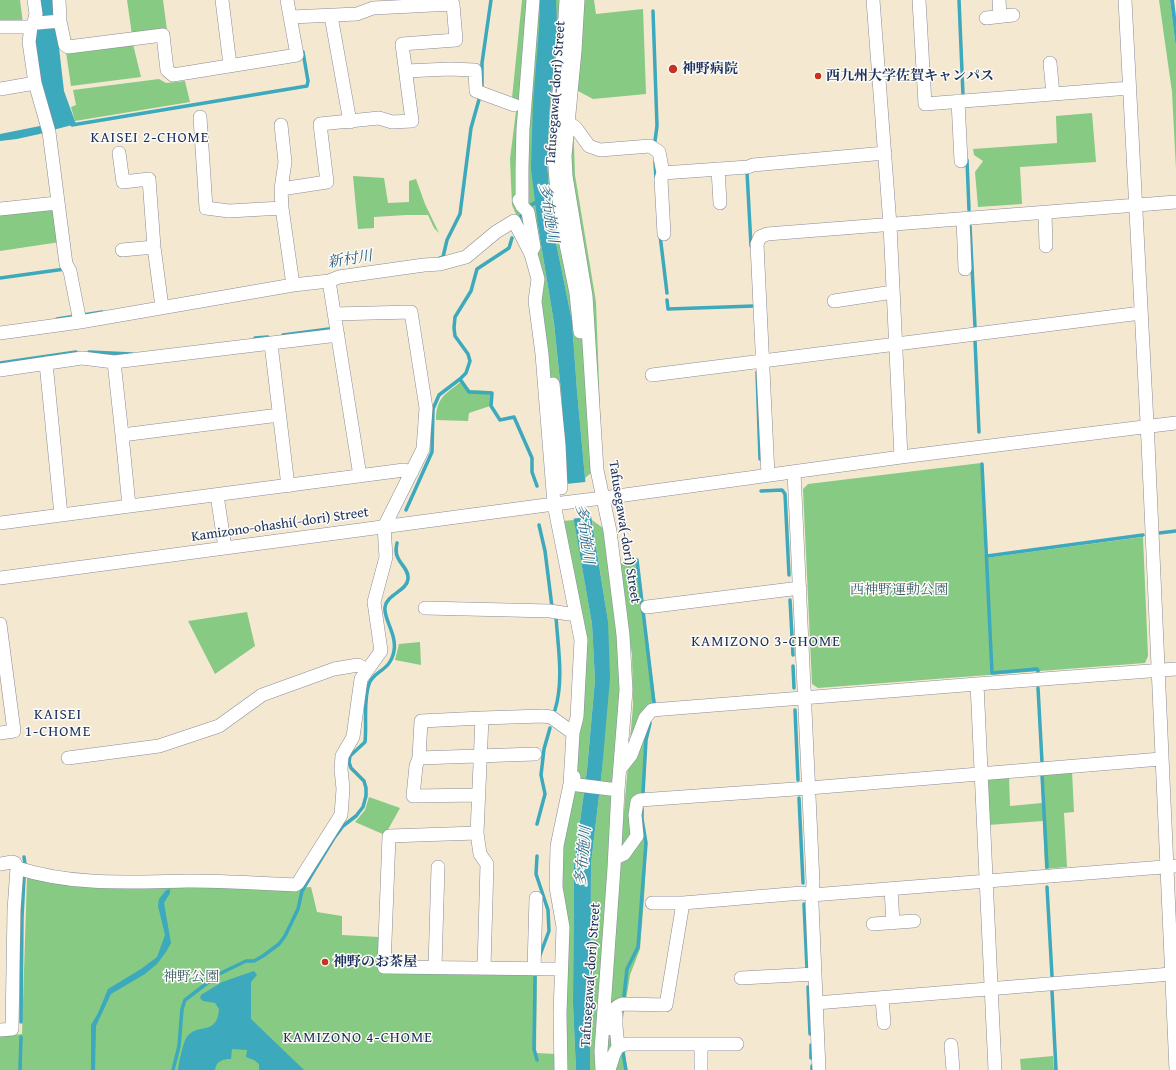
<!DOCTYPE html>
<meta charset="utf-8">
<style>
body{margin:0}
canvas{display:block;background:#f4e8d0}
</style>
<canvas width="1176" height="1070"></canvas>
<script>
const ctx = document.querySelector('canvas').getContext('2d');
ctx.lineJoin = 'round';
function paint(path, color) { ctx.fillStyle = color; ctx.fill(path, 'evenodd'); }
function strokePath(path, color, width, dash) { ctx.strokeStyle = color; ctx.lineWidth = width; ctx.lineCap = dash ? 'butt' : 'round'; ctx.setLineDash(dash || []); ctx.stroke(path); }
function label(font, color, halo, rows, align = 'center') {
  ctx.font = font + ' "Gentium Book Plus","Noto Serif JP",serif'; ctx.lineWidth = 3; ctx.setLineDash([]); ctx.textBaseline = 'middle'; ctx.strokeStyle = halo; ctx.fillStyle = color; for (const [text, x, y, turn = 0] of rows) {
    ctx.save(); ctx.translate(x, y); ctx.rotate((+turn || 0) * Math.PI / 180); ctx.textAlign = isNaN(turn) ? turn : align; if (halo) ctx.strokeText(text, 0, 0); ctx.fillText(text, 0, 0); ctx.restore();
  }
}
const green = new Path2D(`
 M0,0h20l3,24 -23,-1z
 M127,0h36l4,30 -35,5z
 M522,0h18l-2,226 16,97 7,68 6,90 -8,3 -21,-182 4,-26 -30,-71 -2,-46 7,-56 -5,-5z
 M556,0h38l2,14 47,-5 3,85 -53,5 -15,-8 -5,25 2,59 21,127 6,162 -17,14 -8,-87 -5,-70 -20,-98 -5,-60z
 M1159,0h11l6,48v121l-4,-77z
 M133,44l8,33 -70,9 -5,-34z
 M159,79l7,4 19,-2 5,21 -115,19 -4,-14 5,-2 -3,-15z
 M1092,113l4,49 -76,5 2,37 -44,3 -3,-35 8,-11 -9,-6 -1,-6 84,-6 -1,-27z
 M353,176l31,2 4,25 21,-1v-21l7,-2 9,25 14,29 -5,-5 -6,-13h-22l-32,2v11l-16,1z
 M53,207l7,35 -60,9v-39z
 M462,381l8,9 21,1 -1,15 -21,7 -1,8 -32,-1c0,-23 10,-26 26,-39z
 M981,463l4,95 158,-21 5,119 -3,7 -327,25 -6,-4 -9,-195 5,-5z
 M574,520l18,104 3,56 -8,90 -13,96 -1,138 3,66h-11l-3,-217 23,-216 -23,-116z
 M592,520l11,8 15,105 3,56 -24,381h-7l1,-206 11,-94 6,-149z
 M618,563h20l18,142 -4,10 -5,26 -4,77 4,25 -3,56 -4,50 -10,26 -8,50 5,45h-20l-2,-37 28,-327 -1,-51z
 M247,612l8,34 -40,28 -27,-53z
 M420,642l1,23 -26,-5 4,-16z
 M1072,771l2,41 -10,1 3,54 -22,2 -2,-48 -55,4 -2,-43 6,-5 17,-1 1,30 32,-3 -1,-30z
 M369,797l31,11 -15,27 -30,-13 10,-12z
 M27,877l271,11 13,-1 6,25 25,4v19l37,2v34l158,4 -1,78 20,1 1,16h-557v-34l22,-2z
 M1053,1056l1,14h-33l-1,-11z`);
const water = new Path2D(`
 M39,0h14l2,12c-3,5 -2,14 2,18l7,61 12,33 -23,6 -11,-37 -8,-53 3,-11z
 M540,0h16l1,27 -7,77 -3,59 5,60 20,98 5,70 8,87 23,143 2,57 -8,92 -11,94 -1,206h-14l-3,-66 1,-138 13,-96 8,-90 -3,-56 -25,-143 -6,-90 -7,-68 -16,-97 -7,-58 2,-65 6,-75z
 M1170,0h4l2,17v31z
 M40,126l4,7 -27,6 -17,2v-7z
 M170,889v4l-6,10 7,40 -5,9 -9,12 -12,10 -34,20 -15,32 -1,44h-4v-45l7,-12 10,-24 33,-20 16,-12 8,-22 -7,-29 1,-7 7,-9z
 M254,971l3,4 -6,7v37l53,51h-45v-6l-5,-4 -8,-3 1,-7 -15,-1 -1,10c-8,0 -15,2 -16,11h-37c1,-7 5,-28 9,-33 10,-15 30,0 32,-28l-4,-6 -12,-2 -3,-3 1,-3 21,-13z`);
const pier = new Path2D(`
 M587,479l6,39 -2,-2 -19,3 -6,-35 19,-2z`);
const stream = new Path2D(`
 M959,0l4,95
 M653,11l4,115 -2,15
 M482,90v-27l9,-63
 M72,125l235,-39 1,-5 -5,-29
 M967,160l2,50
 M655,162l1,17
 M747,172l4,74
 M520,217l8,-10 10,-6
 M970,226l5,101
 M660,235l7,58
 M440,258l3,-1 4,-17 13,-26 11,-86 9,-32
 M0,278l65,-9
 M667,300l1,9 86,-3
 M57,319l45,-7
 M283,335l46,-6
 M255,338l13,-1
 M975,340l4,92
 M89,352l43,2
 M0,363l76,-11
 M757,372l3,87
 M460,379l9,13 23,1 -1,13 9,14 14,-3 18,41v14l5,14
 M982,464l10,209 45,-4 1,2
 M761,491l21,-1 3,4 4,81
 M406,510l26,-58 1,-43 6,-14 21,-16 6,-6 4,-12 -2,-7 -13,-18 -1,-8 1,-11 16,-26 6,-22 32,-21 3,-10
 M539,525l6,26 7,56
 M1159,533l17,-2
 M987,556l156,-21
 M637,560l17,143
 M790,600l3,55
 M793,666l1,22
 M1038,688l4,74
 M555,710c9,-30 3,-62 1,-93
 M795,710l3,70
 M1042,775l5,92
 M643,793l3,-53 4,-17
 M799,798l4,85
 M537,824l8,-30 -4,-19 3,-26 6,-21
 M537,856l-1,18 12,36 1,21 -9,24
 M24,857l1,7
 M1047,887l5,89
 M804,904l3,65
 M535,977l-1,72 3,11
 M808,987l2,47
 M1052,991l4,79
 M624,996l3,-27 11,-22 8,-104 -4,-24v-10
 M21,1022l1,-105 2,-39
 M811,1045v13
 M623,1053l3,17
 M812,1066v4
 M20,1070l1,-33
 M173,1070l6,-24 3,-37 3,-9 34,-26 27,-13h8l9,-5 16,-12 6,-8 13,-27 4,-18 13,-22 19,-31 9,-12 13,-10 7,-9 3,-11v-8l-2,-7 -13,-13 -2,-6 1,-6 15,-14c2,-18 -2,-41 4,-58 5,-14 21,-12 25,-33 3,-17 -11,-33 -9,-44 2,-13 22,-16 23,-28 1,-9 -7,-14 -10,-21 -3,-5 -2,-10 -1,-15`);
const minor = new Path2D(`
 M34,0l2,14 -2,8 -3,5 -2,15 6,41 14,49 17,132 4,7 10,51
 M59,0l1,21 5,24 3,2 95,-12 4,35 6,5 124,-20 -10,-55
 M222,0l8,65
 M566,0l-4,64 -5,46 -2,58 3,37 18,88 4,39
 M578,0l-3,51 -10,105 1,20 20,120 11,174 13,61 13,104 3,55 -8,100 -4,78 -13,183 1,19
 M873,0l17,225 11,232
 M919,0l6,104 205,-16
 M999,0l1,16
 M1125,0l23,442 28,628
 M331,16l19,106
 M291,17l66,-3 16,-6 80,-4 3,36 -54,4 10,77 -20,1 -13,-4 -59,6 7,58 -46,7 1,19 11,77
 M986,18l27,-3
 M34,22l4,1 22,-2
 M0,27h31
 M1050,63l3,31
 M406,71l43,-2 26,1 1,21 38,14
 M0,89l35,-6
 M958,101l3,60
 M200,117l6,91 23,3 53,-3
 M568,122l8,6 13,18 11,4 50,-4 9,6 4,21 85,-6 5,-2 132,-12
 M281,125l4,37 -4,27
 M119,153l4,29 26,-3 5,68 8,60
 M718,169l2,34
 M663,173l-2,6 3,55
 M519,200l3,6 6,6 6,35 -3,5
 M522,206v-38l1,-39 10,-129
 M0,209l57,-6
 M1045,213l1,33
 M963,219l2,50
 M122,250l32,-3
 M329,281l31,195
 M834,301l59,-9
 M0,333l80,-11 213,-37 36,-4 10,-4 85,-12 16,-1 26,-7 30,-25 18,-11 17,33 7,25 -3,22 7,53 12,150 27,136 -4,77 -4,16 -3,51 -13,62 -1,41 7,40 -3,87 1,56
 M271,344l17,142
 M114,362l8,73 7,71
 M46,363l15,152
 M0,370l82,-12 32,4 224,-27
 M652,375l489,-62
 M553,384l6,61 2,43
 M122,435l157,-20
 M794,472l19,410 -1,22 7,166
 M768,475l-11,-231 3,-7 7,-3 409,-32
 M217,495l8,53
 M0,523l404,-53 8,2
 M0,578l554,-74 49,-6 298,-41 275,-34
 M647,607l153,-19
 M425,608l125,3 19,3 6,-1
 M0,624l14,107 -14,2
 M977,684l18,386
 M482,718l-61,3 -2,37 116,-4
 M68,758l91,-12 60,-20 43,-31 72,-26 24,-4 9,5
 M419,758l-3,8 -3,30 66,-1
 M620,769l11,-14 14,-37 7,-8 325,-26 199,-15
 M574,777l-4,7 48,6
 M477,833l-88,3 -5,131 177,2
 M615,858l9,-4 13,-18 -2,-21 2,-13 3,-2 169,-12 352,-29
 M0,864l12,-2 3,1 2,5 -3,42 -2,119 -12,1
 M17,868c57,18 112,14 171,13 36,0 71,2 107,4l3,-2 43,-68 2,-26 -2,-20 1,-13 11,-19 8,-58 20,-28 -7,-49 12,-45 -2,-30 39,-78 3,-41 -15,-96 -77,2
 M891,889l2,34
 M683,903l119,-10 10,2 364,-29
 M873,924l41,-3
 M435,967l3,-100
 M484,968l3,-104 -7,-10 -3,-21 5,-115 61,-2 8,1 22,16
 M534,969l2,-71
 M741,978l74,-4
 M882,998l2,25
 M816,1003l355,-29
 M616,1015v11l2,21
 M608,1029c2,-11 3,-21 14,-25l44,1 17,-102h-31
 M701,1044v26
 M951,1045l2,25
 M609,1070l5,-16 4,-7 8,-3h111`);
const markers = [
 [673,69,5,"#c8321e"],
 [818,76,4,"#c8321e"],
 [325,962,4,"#c8321e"]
];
const poiNames = [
 ["神野病院",682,69],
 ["西九州大学佐賀キャンパス",826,76],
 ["神野のお茶屋",333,962]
];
const streetNames = [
 ["Tafusegawa(-dori) Street",556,93,-86],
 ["Kamizono-ohashi(-dori) Street",280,525,-8],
 ["Tafusegawa(-dori) Street",624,532,81],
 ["Tafusegawa(-dori) Street",591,975,-86]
];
const parkNames = [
 ["西神野運動公園",899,590],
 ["神野公園",191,977]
];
const neighbourhoodNames = [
 ["KAISEI 2-CHOME",150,138],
 ["KAMIZONO 3-CHOME",766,642],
 ["KAISEI",58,715],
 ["1-CHOME",58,732],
 ["KAMIZONO 4-CHOME",358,1038]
];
const waterNames = [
 ["多布施川",548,213,81],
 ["新村川",350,260,-9],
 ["多布施川",584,534,82],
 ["多布施川",584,856,-85]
];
paint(green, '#87ca83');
paint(water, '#3ca9bc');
paint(pier, '#f4e8d0');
strokePath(stream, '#3ca9bc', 3.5);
strokePath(minor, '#888c97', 14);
strokePath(minor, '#fff', 13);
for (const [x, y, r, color] of markers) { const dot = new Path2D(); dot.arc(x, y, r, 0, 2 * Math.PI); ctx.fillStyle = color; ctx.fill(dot); strokePath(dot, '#fdfcf7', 1.5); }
label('bold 14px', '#1b2f5e', '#fdfcf7', poiNames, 'left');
label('14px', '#1b2f5e', '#fdfcf7', streetNames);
label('14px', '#3b5e69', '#fdfcf7', parkNames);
ctx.letterSpacing = '1px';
label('15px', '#1b2f5e', '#fdfcf7', neighbourhoodNames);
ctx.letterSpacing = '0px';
label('italic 15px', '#286084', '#fdfcf7', waterNames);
</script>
